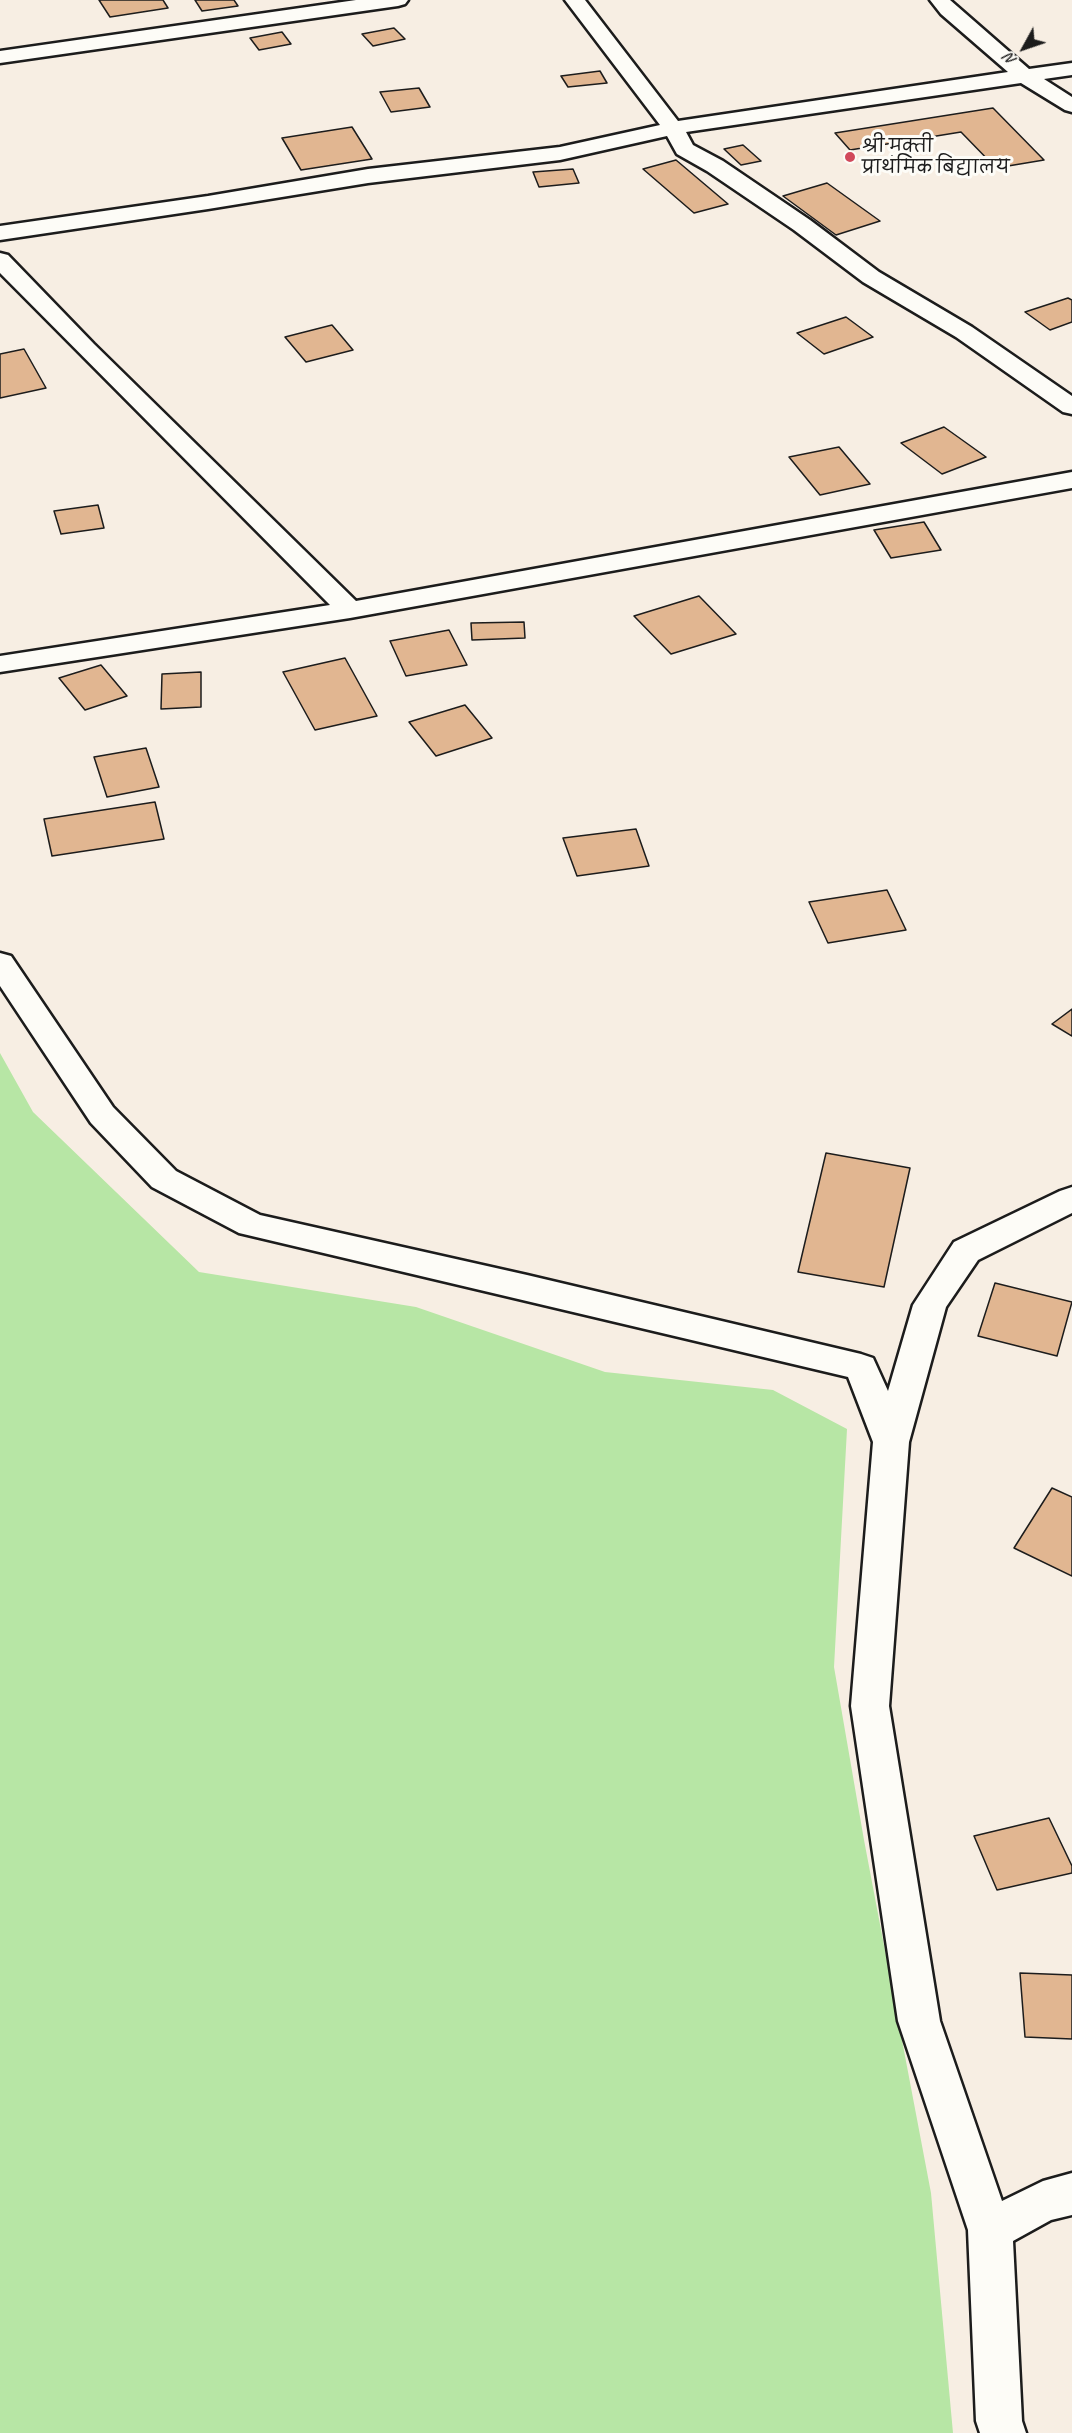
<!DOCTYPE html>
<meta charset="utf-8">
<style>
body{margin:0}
#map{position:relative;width:1072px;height:2433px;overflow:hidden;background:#f7eee3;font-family:Caveat,sans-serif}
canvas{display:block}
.north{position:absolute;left:994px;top:18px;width:60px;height:60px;-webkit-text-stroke:4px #fdfcf7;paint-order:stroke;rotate:230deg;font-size:16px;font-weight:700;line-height:24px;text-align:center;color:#1c1c1c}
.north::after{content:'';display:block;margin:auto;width:21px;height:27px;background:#1c1c1c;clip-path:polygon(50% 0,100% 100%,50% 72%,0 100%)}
</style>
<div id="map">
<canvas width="1072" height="2433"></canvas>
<div class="north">N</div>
</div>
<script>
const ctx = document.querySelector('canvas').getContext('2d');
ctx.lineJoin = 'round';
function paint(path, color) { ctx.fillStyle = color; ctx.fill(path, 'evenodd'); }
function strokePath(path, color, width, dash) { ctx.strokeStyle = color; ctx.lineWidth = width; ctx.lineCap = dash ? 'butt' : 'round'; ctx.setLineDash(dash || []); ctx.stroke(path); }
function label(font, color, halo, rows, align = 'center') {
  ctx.font = font + ' Caveat,"Playpen Sans Deva",sans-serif'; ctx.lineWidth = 6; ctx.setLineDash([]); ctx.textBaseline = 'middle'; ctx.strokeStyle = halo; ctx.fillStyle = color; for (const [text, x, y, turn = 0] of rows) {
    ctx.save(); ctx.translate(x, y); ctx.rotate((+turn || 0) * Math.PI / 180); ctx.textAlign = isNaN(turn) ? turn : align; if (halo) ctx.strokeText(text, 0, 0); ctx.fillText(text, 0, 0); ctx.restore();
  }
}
const green = new Path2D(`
 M0,1053l33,59 166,160 217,35 189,65 168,18 74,39 -13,238 30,173 67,353 22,240h-953z`);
const building = new Path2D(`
 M99,0h64l5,8 -58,9z
 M195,0h39l4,6 -36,5z
 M394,28l11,11 -32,7 -11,-12z
 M282,32l9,12 -32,6 -9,-12z
 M600,71l7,12 -39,4 -7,-11z
 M419,88l11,19 -39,5 -11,-20z
 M993,108l51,52 -48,8 -35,-36 -111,18 -15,-17z
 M352,127l20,32 -71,11 -19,-32z
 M743,145l18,16 -20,4 -17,-16z
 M676,160l52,44 -34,9 -51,-44z
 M573,169l6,14 -40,4 -6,-15z
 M827,183l53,38 -44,14 -53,-39z
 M1068,298l4,2v22l-22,8 -25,-18z
 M846,317l27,20 -49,17 -27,-21z
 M332,325l21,25 -47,12 -21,-25z
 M24,349l22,39 -46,10v-44z
 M944,427l42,30 -44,17 -41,-31z
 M839,447l31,37 -50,11 -31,-38z
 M98,505l6,23 -43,6 -7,-23z
 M924,522l17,28 -50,8 -17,-28z
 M699,596l37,38 -65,20 -37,-38z
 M524,622l1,16 -53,2 -1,-17z
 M449,630l18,35 -61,11 -16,-35z
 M345,658l32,58 -62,14 -32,-58z
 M101,665l26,31 -42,14 -26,-32z
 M201,672v35l-40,2 1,-35z
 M465,705l27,33 -56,18 -27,-34z
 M146,748l13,39 -52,10 -13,-40z
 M155,802l9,37 -112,17 -8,-37z
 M636,829l13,37 -72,10 -14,-38z
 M887,890l19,40 -78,13 -19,-41z
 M1072,1009v27l-20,-12z
 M826,1153l84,15 -26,119 -86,-15z
 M995,1283l77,19 -15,54 -79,-20z
 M1052,1488l20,9v79l-58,-28z
 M1049,1818l23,48v7l-75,17 -23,-54z
 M1020,1973l52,2v64l-47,-2z`);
const minor = new Path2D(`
 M356,0h52l-3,4 -7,2 -398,57v-12z
 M565,0h20l93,121 330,-49 -67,-58 -11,-14h20l79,69 43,-6v12l-28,4 28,18v15l-7,-2 -44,-27 -335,49 7,13 30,16 87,59 69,52 93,55 100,69v18l-9,-2 -107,-75 -93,-55 -69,-52 -87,-59 -30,-17 -10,-18 -107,24 -192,23 -160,26 -208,31v-14l208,-30 160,-27 192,-22 100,-22z
 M0,253l8,2 86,89 262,257 716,-129v16l-722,130 -350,54v-16l330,-51 -330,-332z
 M0,953l11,3 102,151 63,64 84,44 267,60 334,79 12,4 15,33 25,-86 41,-63 106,-51 12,-4v26l-94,47 -32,47 -37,135 -20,264 51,315 62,180 41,-20 29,-8v42l-21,5 -38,21 9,180 4,12h-46l-4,-12 -8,-191 -70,-209 -47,-315 22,-264 -25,-65 -609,-144 -87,-46 -61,-64 -91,-137z`);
const markers = [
 [850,157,6,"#d1495b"]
];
const farPoinames = [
 ["श्री मुक्ती",862,147],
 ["प्राथमिक बिद्यालय",862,168]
];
paint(green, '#b7e6a5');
paint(building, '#e1b691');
strokePath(building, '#1c1c1c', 1.5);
strokePath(minor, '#1c1c1c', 5);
paint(minor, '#fdfcf7');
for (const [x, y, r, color] of markers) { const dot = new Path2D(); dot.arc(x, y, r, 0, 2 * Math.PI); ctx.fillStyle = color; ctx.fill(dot); strokePath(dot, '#fdfcf7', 2); }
label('18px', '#1c1c1c', '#fdfcf7', farPoinames, 'left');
</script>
